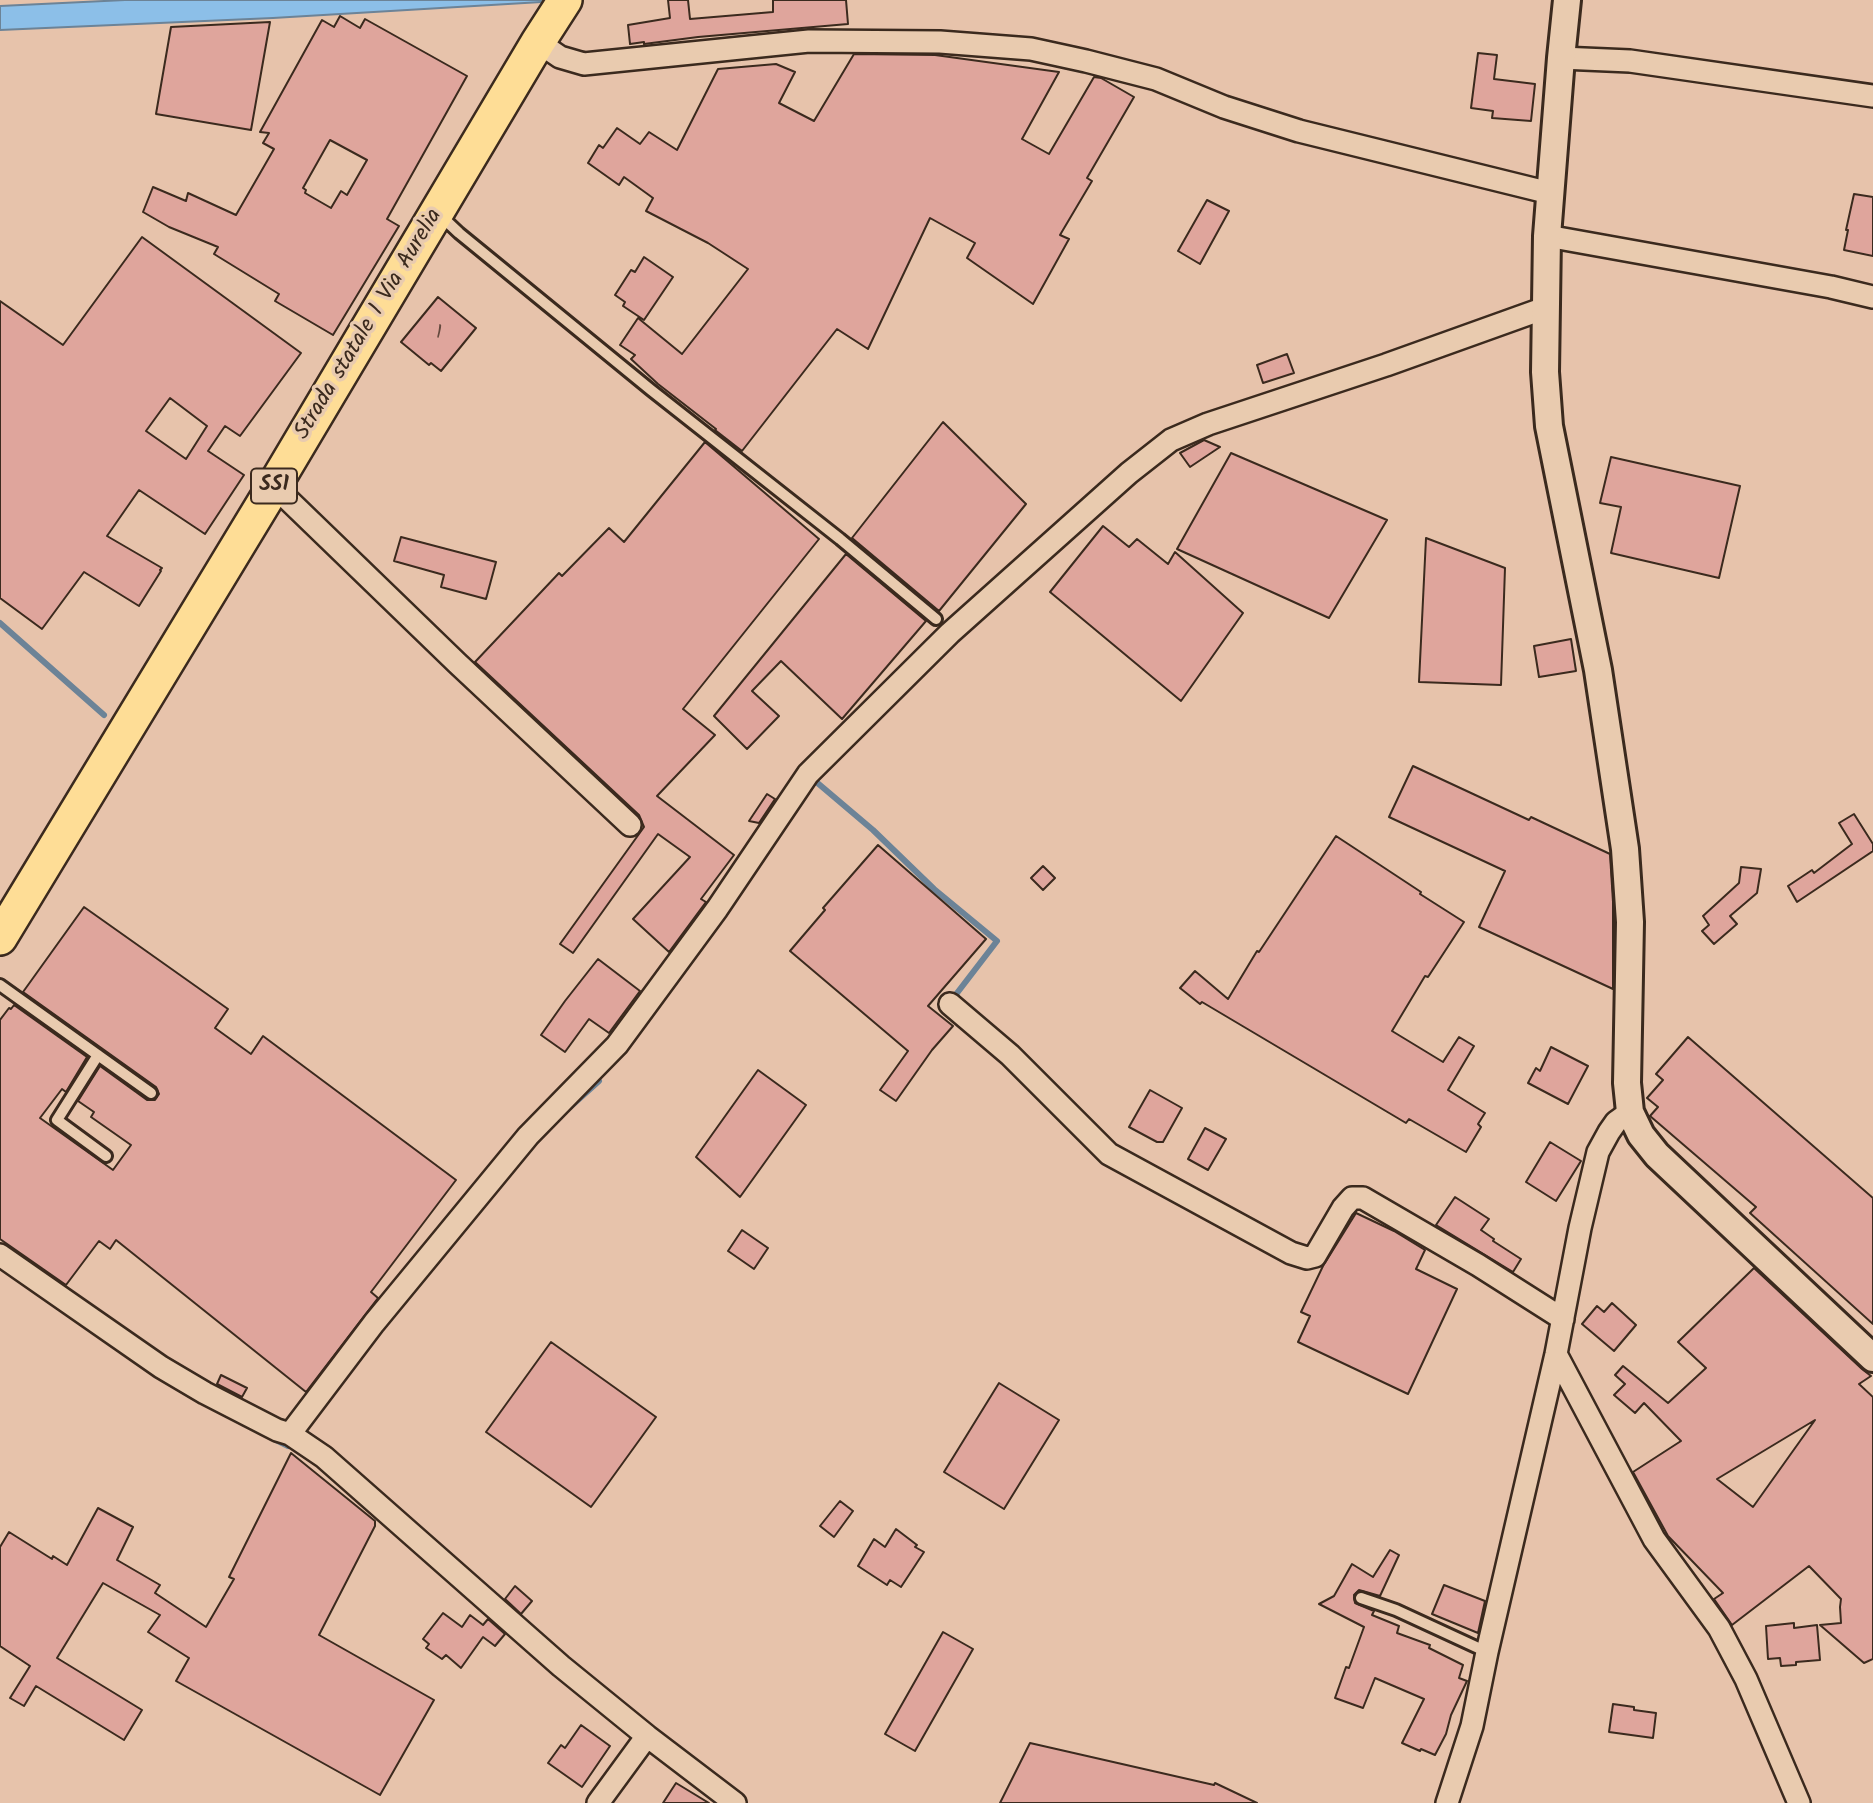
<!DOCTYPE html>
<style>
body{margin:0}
canvas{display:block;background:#e7c3ab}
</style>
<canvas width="1873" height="1803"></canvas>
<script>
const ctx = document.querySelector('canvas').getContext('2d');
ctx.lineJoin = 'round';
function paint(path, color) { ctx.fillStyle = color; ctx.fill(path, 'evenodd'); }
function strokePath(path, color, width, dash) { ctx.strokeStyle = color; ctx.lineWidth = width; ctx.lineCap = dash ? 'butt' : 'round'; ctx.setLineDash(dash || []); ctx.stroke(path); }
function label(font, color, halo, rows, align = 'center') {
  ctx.font = font + ' Kalam,sans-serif'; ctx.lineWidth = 7; ctx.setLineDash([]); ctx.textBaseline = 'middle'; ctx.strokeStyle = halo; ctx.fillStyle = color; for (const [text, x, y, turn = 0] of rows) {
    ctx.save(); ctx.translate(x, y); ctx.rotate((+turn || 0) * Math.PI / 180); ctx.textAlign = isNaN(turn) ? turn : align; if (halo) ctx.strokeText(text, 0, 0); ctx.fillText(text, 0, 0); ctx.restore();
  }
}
const water = new Path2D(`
 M125,0h450l-302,18 -273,12v-24z`);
const stream = new Path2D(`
 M0,623l104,92
 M814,780l59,50 61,59 63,52 -43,56
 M569,1108l30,-27
 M274,1439l14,7`);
const building = new Path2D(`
 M668,0h20l2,19 83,-7v-12h73l2,24 -150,13 -54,7v-2l-14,2 -2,-19 42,-7z
 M340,16l20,12 5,-9 102,57 -80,143 12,7 -66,109 -58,-34 4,-7 -65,-40 4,-7 -49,-20 -26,-15 10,-25 33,14 2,-8 48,22 38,-66 -11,-6 6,-10 -9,-1 62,-112 12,7zM330,140l37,20 -20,35 -6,-4 -10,17 -26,-15 1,-3 -3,-2z
 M270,22l-19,108 -95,-16 15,-87z
 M1478,53l19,2 -3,24 41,5 -4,37 -39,-3 1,-7 -22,-3z
 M854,54l81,1 124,17 -37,67 27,15 45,-77 7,1 33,19 -47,81 5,3 -32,54 9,4 -36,65 -66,-46 8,-15 -45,-25 -62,131 -31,-20 -95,122 -27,-21 1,-1 -58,-45 -27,-25 4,-4 -15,-10 18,-27 44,36 66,-85 -40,-26 -62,-32 7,-13 -29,-21 -5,8 -31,-22 11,-18 4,3 14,-20 23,16 9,-12 28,18 41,-81 58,-5 19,8 -16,31 35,18z
 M1854,194l19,3v59l-29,-6 4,-20h-2z
 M1207,200l22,11 -29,53 -22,-13z
 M142,237l159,116 -61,83 -15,-10 -17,25 36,24 -39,59 -66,-44 -32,46 55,32 -2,2 1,1 -22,35 -55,-34 -42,57 -42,-31v-297l63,44zM170,398l37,28 -21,33 -40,-28z
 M644,257l29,20 -29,43 -21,-14 2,-4 -10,-7 16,-25 4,2z
 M438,297l38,31 -35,43 -10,-8 -2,2 -28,-23z
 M1287,354l7,19 -31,10 -6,-18z
 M943,422l83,82 -87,107 -87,-73z
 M1204,440l16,7 -30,20 -10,-14z
 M705,442l114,97 -136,170 32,26 -58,61 77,59 -33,44 5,3 -37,50 -36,-33 57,-62 -32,-23 -85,119 -13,-9 84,-117 -5,-12 -164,-153 84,-89 3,3 47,-48 15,14z
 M1231,453l156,67 -58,98 -152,-69z
 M1611,457l129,29 -21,92 -108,-25 10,-46 -21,-4z
 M1103,526l26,21 8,-8 31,25 7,-12 68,61 -62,88 -131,-109z
 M401,537l95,25 -10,37 -45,-12 3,-12 -50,-14z
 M1426,538l79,30 -4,117 -82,-3z
 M846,554l80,67 -84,98 -61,-58 -29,30 27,25 -32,33 -33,-33z
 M1571,639l5,32 -37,6 -5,-31z
 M1413,766l116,54 2,-3 79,37 3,48v87l-134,-62 26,-56 -116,-54z
 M767,794l8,5 -16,24 -10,-2z
 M1854,814l19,30v7l-76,51 -9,-16 24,-16 2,3 38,-29 -13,-21z
 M1336,836l85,56 -1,2 44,28 -36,55 -3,-1 -33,55 51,31 16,-25 15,9 -26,44 37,23 -7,11 3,3 -15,25 -57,-33 -3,4 -204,-121 -2,2 -20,-16 15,-17 33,28 29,-48 2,1z
 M878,845l108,94 -58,67 25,20 -21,24 -36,51 -16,-11 28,-39 -118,-100 35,-41 -2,-2z
 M1043,866l12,12 -12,12 -12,-12z
 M1741,867l20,2 -4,24 -27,23 7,8 -23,20 -12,-13 7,-6 -6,-9 36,-33z
 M84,907l144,102 -13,19 36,26 12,-18 193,144 -85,112 7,6 -72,94 -190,-152 -6,9 -11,-8 -33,44 -66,-46v-219l9,-12 2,1 3,-4 73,52 -21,35 -4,-3 -22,29 73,52 18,-25 -40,-28 3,-5 -16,-11 22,-35 47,34h8l4,-6 -3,-7 -133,-95z
 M598,959l42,32 -31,42 -20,-14 -24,33 -24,-17 24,-34z
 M1688,1037l185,161v126l-123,-111 6,-6 -106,-91 8,-9 -11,-9 16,-18 -7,-6z
 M1551,1047l37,19 -20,38 -40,-21 8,-15 4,3z
 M758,1070l48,35 -66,92 -44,-40z
 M1150,1090l32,18 -19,34h-6l-28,-15z
 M1205,1128l21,11 -18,31 -20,-11z
 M1550,1142l31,19 -25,40 -30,-19z
 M1455,1197l34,22 -8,11 13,9 -1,2 28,18 -8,13 -77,-47z
 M1356,1213l38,18 31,19 -9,19 41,20 -49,105 -110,-52 12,-26 -9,-4 22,-46z
 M742,1230l26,18 -14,21 -26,-18z
 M1754,1268l108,101 9,7 -12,8 14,13v262l-9,4 -44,-38 21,-2 -1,-16 1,-8 -32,-33 -77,59 -18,-26 9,-6 -55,-57 -35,-64 48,-31 -37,-38 -9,10 -21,-18 11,-11 -10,-9 8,-9 45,37 38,-35 -28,-26zM1815,1420l-62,87 -36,-28z
 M1612,1303l24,22 -22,26 -32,-27 15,-18 7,6z
 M551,1342l105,75 -65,90 -105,-75z
 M221,1375l26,13 -5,9 -25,-13z
 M999,1383l60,37 -55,89 -60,-37z
 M291,1453l84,68v5l-56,109 115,65 -54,95 -204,-114 13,-23 -41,-26 12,-17 -57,-32 -46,75 85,52 -18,30 -88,-54 -12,20 -14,-8 20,-32 -30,-20v-99l9,-15 43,27 1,-3 14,9 31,-57 35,19 -16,33 43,25 -5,8 51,34 28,-48 -5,-2z
 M840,1501l13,10 -19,26 -14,-11z
 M896,1529l21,16 -2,2 9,5 -23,35 -11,-7 -3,5 -29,-19 16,-27 11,8z
 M1390,1550l9,5 -19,41 -21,-6 -5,5 1,8 19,8 -2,4 27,11 -2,7 33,12 -1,3 34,17 -4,13 8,3 -16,34 -5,19 -11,21 -14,-6 -1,2 -18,-8 22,-44 -49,-21 -12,30 -28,-10 11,-31 3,1 15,-41 -45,-23 15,-8 18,-32 21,13z
 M1444,1585l41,16 -7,32 -46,-19z
 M515,1586l17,15 -11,13 -16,-15z
 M443,1613l19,14 8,-12 13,10 5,-6 17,15 -10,12 -12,-9 -22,31 -15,-13 -4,4 -16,-11 3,-4 -6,-5z
 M1794,1623v5l23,-3 3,35 -24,2v3l-15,1 -1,-8 -12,1 -2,-33z
 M943,1632l30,17 -58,102 -30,-17z
 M1613,1704l21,3v3l22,3 -3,25 -44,-6z
 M581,1725l29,21 -28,41 -34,-24 13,-18 4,3z
 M1030,1743l184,42 1,-2 42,20h-257z
 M676,1783l33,20h-46z`);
const service = new Path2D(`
 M441,216l18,17 192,157 189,149 96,80
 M0,985l151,108
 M98,1055l-41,65 49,36
 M1361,1598l35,12 91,42`);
const minor = new Path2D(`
 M538,42l22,15 24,7 225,-23 131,1 91,7 55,12 70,18 68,28 75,24 251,62
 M1561,58l69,3 243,35
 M1547,236l284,51 42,10
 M274,486l183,177 173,162
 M950,1004l60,51 99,99 182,99 16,5 8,-2 28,-48 9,-10h11l115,67 85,54
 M0,1255l161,112 44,26 72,37 13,4 34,23 237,209 86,70 88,67
 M1556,1354l98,185 65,89 27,51 53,124
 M290,1434l84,-111 154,-187 89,-91 100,-136 91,-135 142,-141 179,-160 42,-33 37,-16 178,-59 159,-57
 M598,1803l49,-67
 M1447,1803l25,-77 15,-74 69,-298 24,-126 18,-76 11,-20 7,-10 14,-10`);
const tertiary = new Path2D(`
 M1567,0l-6,58 -14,178 -2,136 4,54 49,244 27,179 5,73 -3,161 3,29 11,23 16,20 216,203`);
const primary = new Path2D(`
 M0,938l274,-452 264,-444 27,-42`);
const numberNames = [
 ["1",439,335]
];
const shields = [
 [274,486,46]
];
const shieldNames = [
 ["SS1",274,486]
];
const streetNames = [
 ["Strada statale 1 Via Aurelia",370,325,-59]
];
paint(water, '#8cbfe8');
strokePath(water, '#6c8397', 2);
strokePath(stream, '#6c8397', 6);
paint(building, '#dfa59c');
strokePath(building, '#3b2a1e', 2);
strokePath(service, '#3b2a1e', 16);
strokePath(minor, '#3b2a1e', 26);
strokePath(tertiary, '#3b2a1e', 32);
strokePath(primary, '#3b2a1e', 38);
strokePath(service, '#e9cbaf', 10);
strokePath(minor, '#e9cbaf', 21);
strokePath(tertiary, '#e9cbaf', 26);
strokePath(primary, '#fedd96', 33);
label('19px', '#64493e', null, numberNames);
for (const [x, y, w] of shields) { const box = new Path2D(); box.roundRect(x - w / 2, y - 17.5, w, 35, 5); ctx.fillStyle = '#e9cbaf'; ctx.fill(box); strokePath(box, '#3b2a1e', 2); }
label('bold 21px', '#3b2a1e', null, shieldNames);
label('23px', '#3b2a1e', '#e9cbaf', streetNames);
</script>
